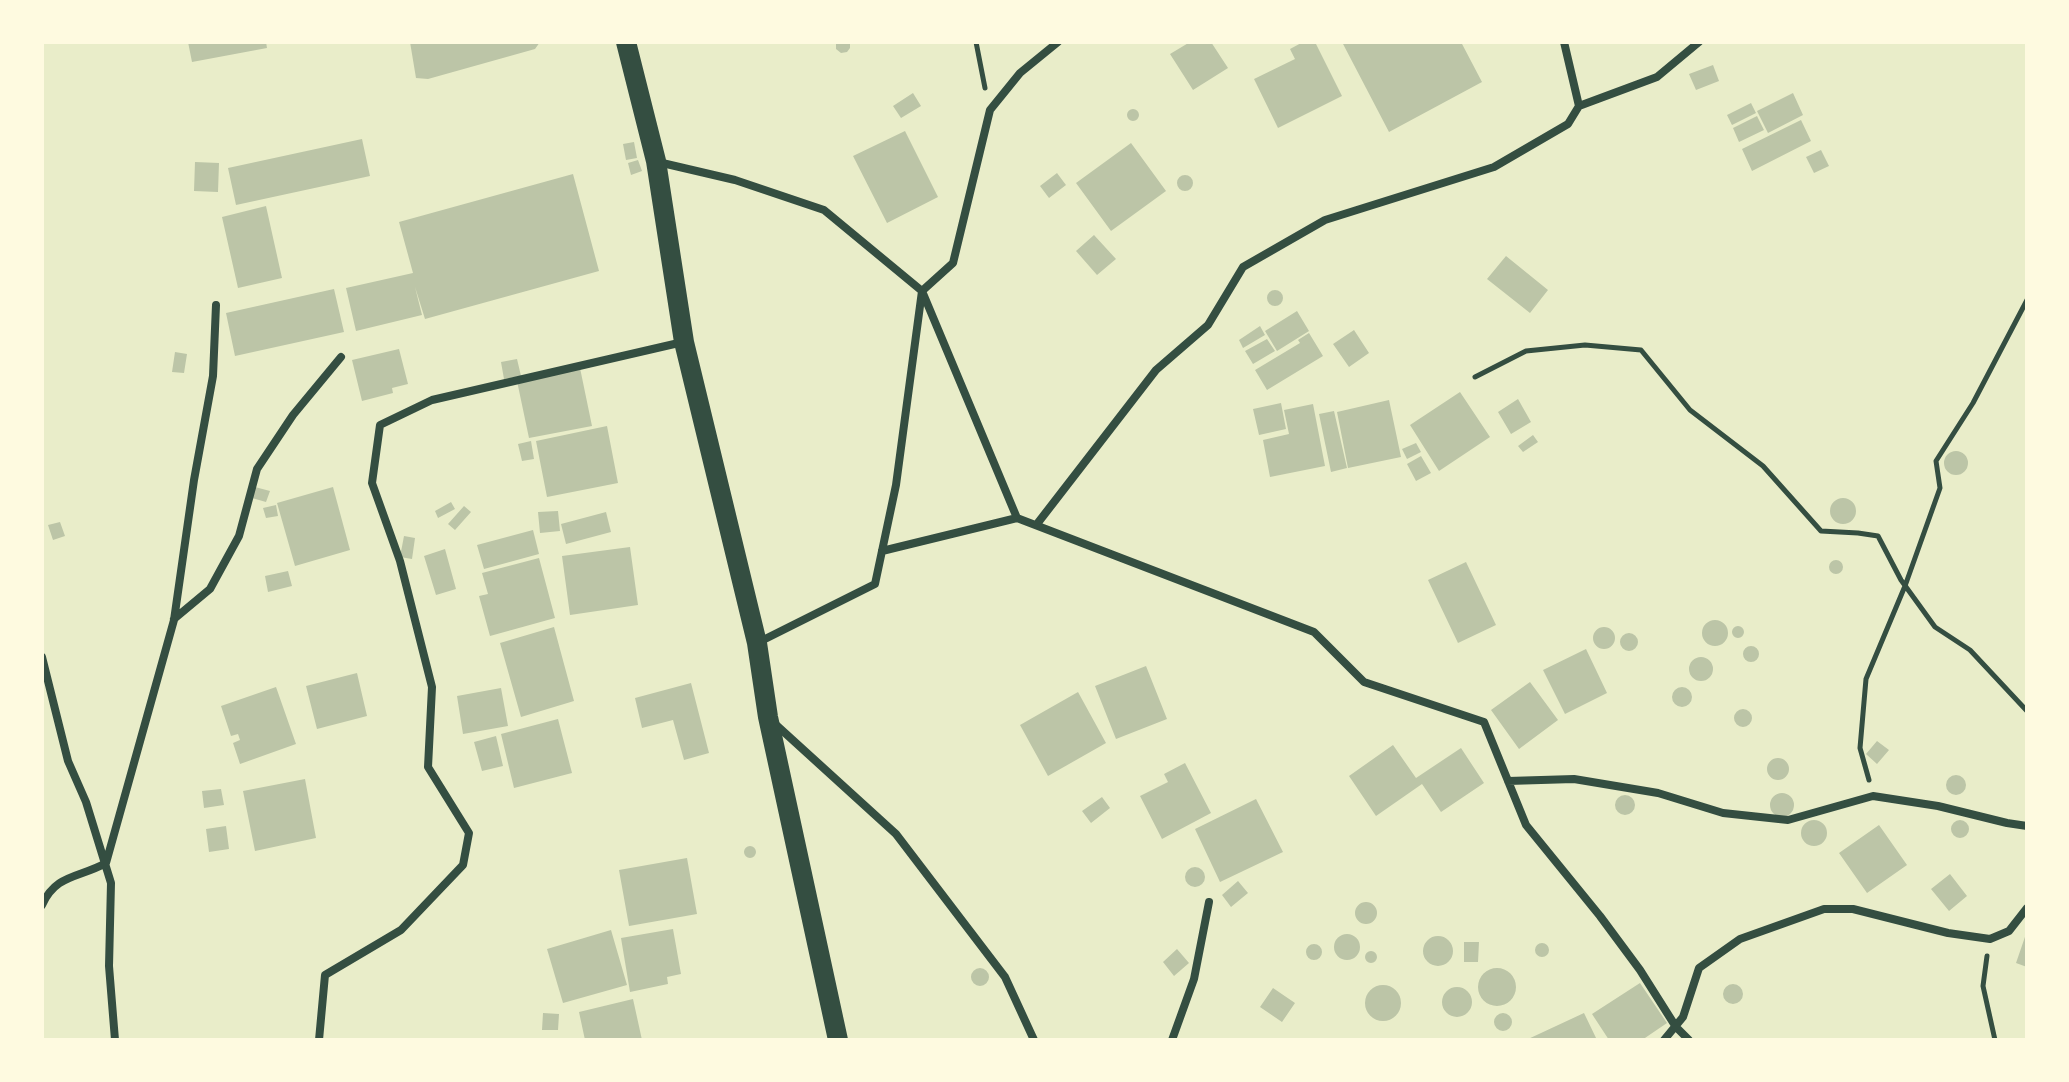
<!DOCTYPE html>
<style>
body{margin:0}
#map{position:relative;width:2069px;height:1082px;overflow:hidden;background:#e9edc9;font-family:"Titillium Web",sans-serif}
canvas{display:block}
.frame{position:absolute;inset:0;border:44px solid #fefae0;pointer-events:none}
</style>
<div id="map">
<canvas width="2069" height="1082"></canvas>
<div class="frame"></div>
</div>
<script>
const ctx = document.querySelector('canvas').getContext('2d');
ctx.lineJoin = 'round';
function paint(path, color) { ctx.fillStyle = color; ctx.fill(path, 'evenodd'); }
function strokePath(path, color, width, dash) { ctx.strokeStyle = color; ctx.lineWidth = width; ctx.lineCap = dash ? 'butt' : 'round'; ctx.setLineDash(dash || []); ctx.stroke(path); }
const building = new Path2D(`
 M188,42h78l1,6 -75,14z
 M410,42h130l-5,7 -107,30 -12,-1z
 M836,42h14v6l-3,4 -6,1 -5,-4z
 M1190,42h21l17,26 -35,22 -23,-36z
 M1303,42h12l27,54 -64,32 -24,-49 41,-20 -5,-10z
 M1342,42h119l21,40 -93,50z
 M1713,65l6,16 -23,9 -7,-16z
 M913,93l8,13 -20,12 -8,-12z
 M1793,93l10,22 -35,18 -11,-22z
 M1751,103l5,10 -24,12 -5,-10z
 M1127 115a6 6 0 1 1 12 0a6 6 0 1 1-12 0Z
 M1757,116l7,14 -25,12 -6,-14z
 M1801,120l10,21 -59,30 -10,-22z
 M905,131l33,66 -51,26 -34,-67z
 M362,139l8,37 -134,29 -8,-37z
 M634,142l3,16 -11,2 -3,-16z
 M1131,143l35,48 -55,40 -35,-48z
 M1821,150l8,16 -15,7 -8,-16z
 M638,160l4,11 -11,4 -3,-12z
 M195,162l24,1 -1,29 -24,-1z
 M1057,173l9,12 -17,13 -9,-12z
 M573,174l26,97 -174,48 -10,-32 7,28 -66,16 -10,-43 67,-15 -14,-51z
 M1177 183a8 8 0 1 1 16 0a8 8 0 1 1-16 0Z
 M266,206l16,72 -44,10 -16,-71z
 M1094,235l22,24 -19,16 -21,-24z
 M1506,256l42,34 -18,23 -43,-34z
 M334,289l10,43 -109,24 -9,-43z
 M1267 298a8 8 0 1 1 16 0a8 8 0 1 1-16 0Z
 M1297,311l12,20 -32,20 -12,-20z
 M1260,326l5,9 -22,13 -4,-8z
 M1354,330l15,23 -20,14 -16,-23z
 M1309,333l14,23 -56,34 -12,-20 45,-27 -2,-3z
 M1267,339l8,12 -22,13 -8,-13z
 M399,349l9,35 -16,4 1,5 -31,8 -10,-41z
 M175,352l12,2 -3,19 -12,-1z
 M517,359l4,17 -17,3 -3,-17z
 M580,368l12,58 -63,12 -12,-57z
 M1460,392l30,45 -51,34 -29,-46z
 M1518,399l13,23 -20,12 -13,-22z
 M1389,400l12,57 -53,11 -11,-56z
 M1281,403l5,26 -27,6 -6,-26z
 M1313,404l12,62 -55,11 -7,-37 26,-6 -5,-24z
 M1334,411l13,57 -16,4 -12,-58z
 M607,426l11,57 -71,14 -11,-56z
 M1533,435l5,7 -15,10 -5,-6z
 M531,441l3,18 -12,2 -4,-17z
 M1416,443l5,9 -14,7 -5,-10z
 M1944 463a12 12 0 1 1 24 0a12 12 0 1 1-24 0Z
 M1421,456l10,17 -15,8 -9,-17z
 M255,487l15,4 -4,11 -14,-4z
 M333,487l17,63 -55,16 -18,-63z
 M1830 511a13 13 0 1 1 26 0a13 13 0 1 1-26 0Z
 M451,502l4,7 -17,9 -3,-7z
 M276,505l2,11 -12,2 -3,-10z
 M464,506l7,6 -16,18 -7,-6z
 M558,511l2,20 -20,2 -2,-21z
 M606,512l5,20 -45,12 -5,-20z
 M60,522l5,14 -12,4 -5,-15z
 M533,530l6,24 -55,15 -7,-24z
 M404,536l11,2 -3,21 -12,-2z
 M630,547l8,58 -68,10 -8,-59z
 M445,549l11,40 -20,6 -12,-39z
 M539,558l16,60 -65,18 -11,-40 9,-2 -6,-21z
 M1829 567a7 7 0 1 1 14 0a7 7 0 1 1-14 0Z
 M1466,562l30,63 -38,18 -30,-63z
 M288,571l4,15 -24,6 -3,-16z
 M1702 633a13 13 0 1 1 26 0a13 13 0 1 1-26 0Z
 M1732 632a6 6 0 1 1 12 0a6 6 0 1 1-12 0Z
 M554,627l20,74 -53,16 -21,-74z
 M1593 638a11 11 0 1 1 22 0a11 11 0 1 1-22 0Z
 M1620 642a9 9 0 1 1 18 0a9 9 0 1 1-18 0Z
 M1743 654a8 8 0 1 1 16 0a8 8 0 1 1-16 0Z
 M1586,649l21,44 -42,21 -22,-44z
 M1689 669a12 12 0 1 1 24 0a12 12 0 1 1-24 0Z
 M1146,666l21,53 -51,20 -21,-53z
 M357,673l10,43 -50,13 -11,-43z
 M1530,682l28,38 -39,29 -28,-39z
 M691,683l18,70 -25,7 -11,-40 -31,8 -7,-30z
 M276,687l20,57 -56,20 -7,-21 7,-3 -2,-6 -7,2 -10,-30z
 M1672 697a10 10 0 1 1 20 0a10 10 0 1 1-20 0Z
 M501,688l7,38 -45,8 -6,-38z
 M1078,692l28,51 -58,33 -28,-51z
 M1734 718a9 9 0 1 1 18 0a9 9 0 1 1-18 0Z
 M558,719l14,54 -58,15 -13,-54z
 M496,736l7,30 -21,5 -8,-29z
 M1877,741l12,9 -12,14 -11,-10z
 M1393,745l23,33 45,-30 23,35 -43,29 -19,-28 -46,32 -27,-40z
 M1767 769a11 11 0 1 1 22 0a11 11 0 1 1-22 0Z
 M1185,763l26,50 -49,26 -22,-43 28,-14 -4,-8z
 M1946 785a10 10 0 1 1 20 0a10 10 0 1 1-20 0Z
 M305,779l11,59 -61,13 -12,-60z
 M221,789l3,16 -20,3 -2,-17z
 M1770 805a12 12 0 1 1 24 0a12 12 0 1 1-24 0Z
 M1615 805a10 10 0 1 1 20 0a10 10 0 1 1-20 0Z
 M1102,797l8,11 -19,15 -9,-12z
 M1256,799l27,53 -63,30 -25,-53z
 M1951 829a9 9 0 1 1 18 0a9 9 0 1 1-18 0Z
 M1801 833a13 13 0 1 1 26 0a13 13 0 1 1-26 0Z
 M1879,825l28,40 -40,28 -28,-40z
 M226,826l3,23 -20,3 -3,-23z
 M744 852a6 6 0 1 1 12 0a6 6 0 1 1-12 0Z
 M687,858l10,56 -68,12 -10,-56z
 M1185 877a10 10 0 1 1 20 0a10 10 0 1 1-20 0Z
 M1950,874l17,22 -18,15 -18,-22z
 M1238,881l10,12 -17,14 -9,-12z
 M1355 913a11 11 0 1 1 22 0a11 11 0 1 1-22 0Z
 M673,929l8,45 -14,3 1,7 -38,8 -9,-54z
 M611,930l16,55 -64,18 -16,-54z
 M2027,931v36l-11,-4z
 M1334 947a13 13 0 1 1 26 0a13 13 0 1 1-26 0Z
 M1423 951a15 15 0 1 1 30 0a15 15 0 1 1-30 0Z
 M1464,942h15l-1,20h-14z
 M1535 950a7 7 0 1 1 14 0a7 7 0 1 1-14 0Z
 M1306 952a8 8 0 1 1 16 0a8 8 0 1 1-16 0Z
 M1177,949l12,14 -15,13 -11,-14z
 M1365 957a6 6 0 1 1 12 0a6 6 0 1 1-12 0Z
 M971 977a9 9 0 1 1 18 0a9 9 0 1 1-18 0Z
 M1478 987a19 19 0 1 1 38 0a19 19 0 1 1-38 0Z
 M1640,983l27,40 -25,17h-33l-17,-26z
 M1723 994a10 10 0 1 1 20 0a10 10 0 1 1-20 0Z
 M1365 1003a18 18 0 1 1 36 0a18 18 0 1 1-36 0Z
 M1442 1002a15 15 0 1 1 30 0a15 15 0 1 1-30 0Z
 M1273,988l22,15 -13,19 -22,-15z
 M633,999l9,41h-57l-6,-28z
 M543,1013l16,1 -1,16h-16z
 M1584,1013l13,27h-71z
 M1494 1022a9 9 0 1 1 18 0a9 9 0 1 1-18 0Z`);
const path = new Path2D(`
 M976,42l9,46
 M1475,377l51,-26 59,-6 56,5 49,60 73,56 58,65 37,2 20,3 23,44 34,47 35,23 57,61
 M1869,780l-9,-32 6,-69 39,-93 35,-98 -4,-27 37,-58 54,-103
 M1987,956l-4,30 12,54`);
const minor = new Path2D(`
 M1564,42l15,64
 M658,162l77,18 89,30 98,81 95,227 297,114 50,50 120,40 42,103 74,91 40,54 36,57 13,13
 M1037,524l119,-154 52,-45 35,-58 82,-47 169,-53 74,-43 11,-18 78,-29 42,-35
 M882,551l135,-33
 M174,619l36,-30 29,-53 18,-67 36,-54 48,-58
 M757,643l118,-59 21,-99 26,-194 31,-28 37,-153 30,-37 38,-31
 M42,657l26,104 18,41 25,81 -2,83 6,74
 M774,723l122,111 109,143 29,63
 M1508,781l66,-2 84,14 65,20 65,7 85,-24 65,10 69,17 20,3
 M42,905c14,-31 37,-27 64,-42l68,-243 20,-140 19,-104 3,-71
 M319,1040l6,-65 76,-45 62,-65 6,-32 -41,-66 4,-80 -32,-126 -28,-78 8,-58 52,-25 251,-58
 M1172,1040l22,-61 15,-77
 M1664,1040l19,-23 16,-49 41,-29 84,-30h29l95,24 42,6 19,-8 18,-23`);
const primary = new Path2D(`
 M626,42l30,119 28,181 73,301 11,74 70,323`);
paint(building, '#bcc5a7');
strokePath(path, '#344e41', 5);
strokePath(minor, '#344e41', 8);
strokePath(primary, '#344e41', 20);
</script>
